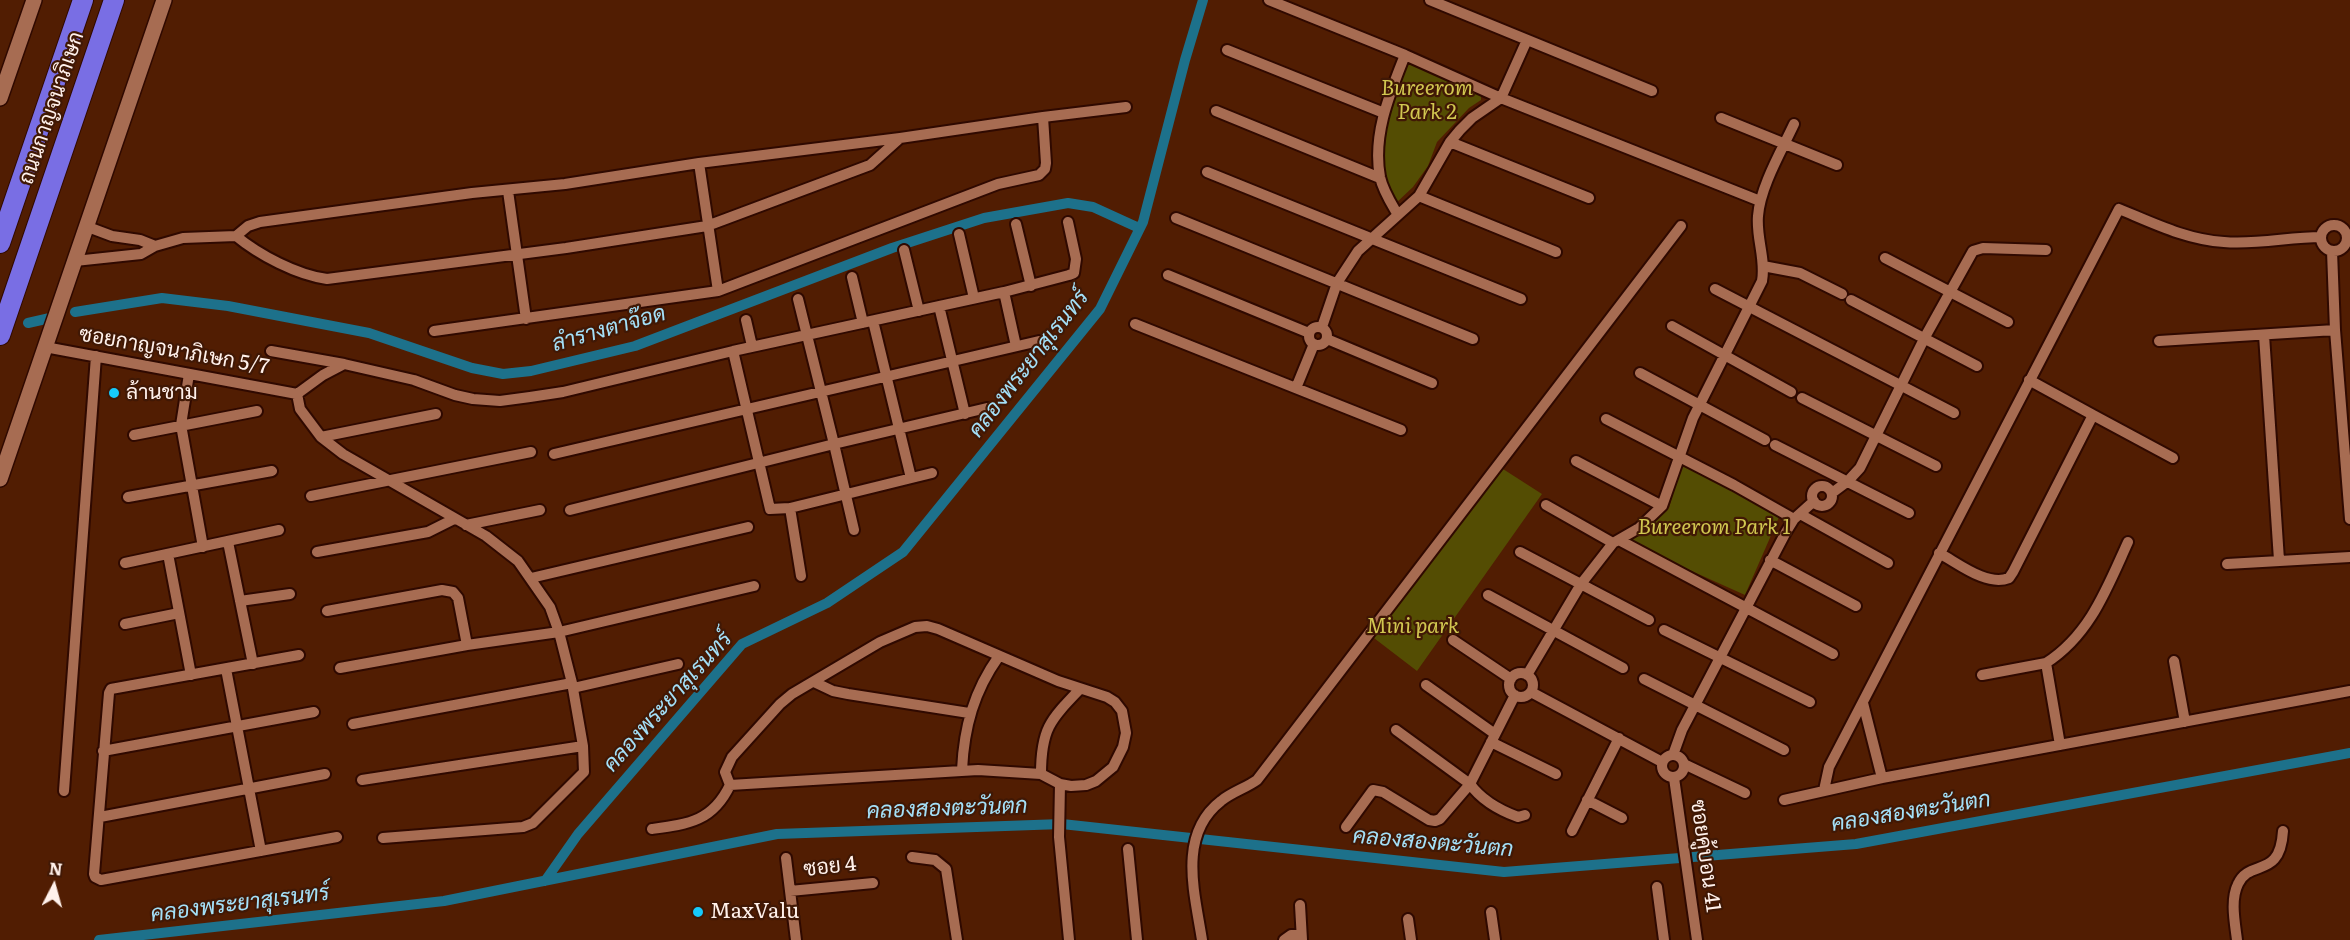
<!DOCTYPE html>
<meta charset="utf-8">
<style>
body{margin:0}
#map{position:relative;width:2350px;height:940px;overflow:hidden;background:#511d02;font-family:Literata,serif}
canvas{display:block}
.north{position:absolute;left:24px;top:856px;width:60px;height:60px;-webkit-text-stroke:4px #401805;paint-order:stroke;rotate:6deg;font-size:16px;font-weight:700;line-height:24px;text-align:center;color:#fff1eb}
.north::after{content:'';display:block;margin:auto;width:21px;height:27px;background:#fff1eb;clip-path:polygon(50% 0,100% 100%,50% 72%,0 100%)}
</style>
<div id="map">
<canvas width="2350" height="940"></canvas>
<div class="north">N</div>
</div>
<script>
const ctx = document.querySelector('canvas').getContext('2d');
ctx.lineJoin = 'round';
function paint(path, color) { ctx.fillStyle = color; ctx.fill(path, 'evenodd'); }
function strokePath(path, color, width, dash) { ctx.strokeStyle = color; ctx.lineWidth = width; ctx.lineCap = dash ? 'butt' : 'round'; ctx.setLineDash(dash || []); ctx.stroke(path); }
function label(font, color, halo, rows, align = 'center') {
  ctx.font = font + ' Literata,Sarabun,serif'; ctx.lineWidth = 4.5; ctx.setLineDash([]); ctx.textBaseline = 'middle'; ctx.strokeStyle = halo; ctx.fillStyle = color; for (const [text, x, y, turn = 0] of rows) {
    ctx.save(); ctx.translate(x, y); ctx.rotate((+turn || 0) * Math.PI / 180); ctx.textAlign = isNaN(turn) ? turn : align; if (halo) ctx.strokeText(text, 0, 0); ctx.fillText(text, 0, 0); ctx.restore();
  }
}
const green = new Path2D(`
 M1410,59l71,31v10l-12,8 -32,34 -9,24 -15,21 -18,17 -11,-25 2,-65z
 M1684,456l99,52 -38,87 -118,-53 42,-34z
 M1503,469l39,25 -125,177 -47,-36z`);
const canal = new Path2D(`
 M75,312l87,-14 66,8 141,27 103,35 31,6 28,-3 104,-25 257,-98 92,-30 84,-15 25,4 46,21
 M28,323l22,-5
 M545,881l33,-47 164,-190 85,-41 76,-51 197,-243 43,-87 42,-162 18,-60
 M99,940l345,-39 333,-67 285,-10 442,48 352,-28 494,-91`);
const street = new Path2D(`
 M1269,0l136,55 96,43 26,-58
 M1430,0l222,91
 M1227,50l157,63
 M1216,111l164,67
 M1043,117l83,-10
 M1721,118l116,47
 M1450,142l139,56
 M699,163l201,-25 143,-21 3,46 -1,6 -6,6 -41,9 -280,107
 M1207,172l314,127
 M508,191l18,128
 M1419,196l137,56
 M1398,215c-7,-12 -15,-24 -18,-38 -8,-42 10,-84 25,-122
 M1176,218l297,121
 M1016,224l15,62
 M2321 238a13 13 0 1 1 26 0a13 13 0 1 1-26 0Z
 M88,227l24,9 28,4 15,6
 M959,234l15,64
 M236,236l12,-10 12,-4 212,-29 93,-9 134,-21 19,128 -284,40
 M904,250l15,61
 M2332,251l3,79 15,189
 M1885,258l123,64
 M75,261l66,-7 14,-8 28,-8 53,-2c23,19 61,39 91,43l239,-31 141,-22 163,-61 30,-27
 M1763,266l37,7 42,21
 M1168,275l141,58
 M852,277l11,46
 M1715,289l239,124
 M1004,292l12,54
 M798,299l36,145 153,-36
 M1851,300l126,66
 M939,306l26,108
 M746,320l6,26
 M873,321l38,157
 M1135,324l266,106
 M1672,326l119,66
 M1309 336a9 9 0 1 1 18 0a9 9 0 1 1-18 0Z
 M1322,327l15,-44 21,-32 61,-55 31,-54 10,-12 12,-12 29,-20 259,103
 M2264,335l15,225
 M1327,339l105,44
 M2159,341l176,-11
 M45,347l252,47
 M271,351l73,13
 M733,351l37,158 20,-1 142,-35
 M1640,373l125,67
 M189,374l-8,51 22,122
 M1296,388l18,-44
 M1802,398l134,68
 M2093,415l80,43
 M1606,419l128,66 60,34
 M134,435l123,-24
 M321,437l115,-23
 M1775,445l134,68
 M554,454l485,-113
 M1576,461l86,45
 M1812 496a10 10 0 1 1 20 0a10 10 0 1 1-20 0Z
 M1832,493l16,-12 12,-13 65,-131 48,-86 10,-3 63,2
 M311,496l220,-44
 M128,497l144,-26
 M1546,505l67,38
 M790,508l11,68
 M570,510l264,-66 20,86
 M1800,514l88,49
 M466,525l74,-15
 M1619,540l214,114
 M228,542l25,122
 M317,552l111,-20 26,-13
 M1520,552l129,68
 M1939,553c19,10 48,34 70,25l4,-6 80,-157 -64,-35
 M168,554l23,121
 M1770,560l86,46
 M125,563l154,-33
 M2227,564l123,-7
 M531,578l217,-51
 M1488,595l135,73
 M240,601l50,-7
 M327,611l115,-21 11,2 5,6 9,47
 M125,624l54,-11
 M927,626l11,3 120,52 49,16 8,5 7,9 4,22 -3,14 -10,20 -17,14 -10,4 -15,1 -11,-2 -19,-10 -63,-4 -248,15 -5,-13 7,-15 48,-53 12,-10 88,-52 35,-15z
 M1664,630l146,72
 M1453,640l58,39
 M299,655l-188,34 -2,4 -15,181 1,3 6,3 236,-43
 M2174,661l11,61
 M340,668l127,-23 92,-13 195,-46
 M226,669l35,182
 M1509 685a12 12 0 1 1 24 0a12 12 0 1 1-24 0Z
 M1527,675l54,-91 32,-41 26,-15 23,-22 31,-88 69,-137c4,-22 -6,-43 -4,-65 2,-29 24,-66 36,-92
 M1982,675l64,-12
 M1644,679l140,71
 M814,682l19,9 15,3 121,19
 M1426,685l69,49
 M573,688l105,-24
 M1531,692l131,70
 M1515,695l-45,89c12,17 29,26 48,33l7,-2
 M1863,703l19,75
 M353,724l219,-41
 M1491,742l65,32
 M2060,745l-14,-82c44,-28 61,-75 82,-121
 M103,751l211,-39
 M1662 766a11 11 0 1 1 22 0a11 11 0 1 1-22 0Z
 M1673,755l9,-25 104,-198 8,-13 20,-18
 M1684,764l61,29
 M962,770c2,-43 12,-79 37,-114
 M1041,774c0,-45 9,-54 39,-85
 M1674,778l23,162
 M362,780l221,-34
 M1060,784l-1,53 10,103
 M1824,790l5,-23 290,-558c34,14 68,31 105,33 32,3 65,-5 97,-5
 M64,791l32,-435
 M1587,800l35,18
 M1784,800l98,-22 468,-87
 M100,817l225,-43
 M1346,827l27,-37 10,2 46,28 6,1 5,-2 30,-35 -74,-54
 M652,829c37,-5 61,-8 78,-44
 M1572,831l47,-93
 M383,838l140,-11 10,-4 51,-51 -1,-26 -11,-63 -13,-51 -9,-25 -32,-46 -32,-25 -143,-82 -22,-17 -21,-28 -3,-15 26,-19 21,-11 70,16 41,15 18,4 27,2 30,-4 33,-5 170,-41 271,-59 65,-17 5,-2 2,-14 -8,-37
 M1128,849l9,91
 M912,857l23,3 11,9 11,71
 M786,858l10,82
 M1657,887l7,53
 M790,891l83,-8
 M1300,905l2,35
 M1491,912l4,28
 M1408,919l3,21
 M1202,940c-7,-46 -25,-105 19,-139 11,-9 25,-13 36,-21l424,-554
 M1284,940l7,-5h10
 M2237,940c-2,-17 -7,-40 1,-56 12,-26 42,-4 45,-53`);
const secondary = new Path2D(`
 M0,98l34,-98
 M0,479l164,-479`);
const highway = new Path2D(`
 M0,243l83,-243
 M0,335l114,-335`);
const markers = [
 [114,393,6,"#16cafb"],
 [698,912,6,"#16cafb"]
];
const parkNames = [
 ["Bureerom",1427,89],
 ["Park 2",1427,113],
 ["Bureerom Park 1",1714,528],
 ["Mini park",1413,627]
];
const streetNames = [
 ["ถนนกาญจนาภิเษก",52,108,-71],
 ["ซอยกาญจนาภิเษก 5/7",174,351,10],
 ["ซอยคู้บอน 41",1705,856,82],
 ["ซอย 4",830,867,-6]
];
const poiNames = [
 ["ล้านชาม",126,393],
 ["MaxValu",710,912]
];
const waterNames = [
 ["ลำรางตาจ๊อด",609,329,-16],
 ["คลองพระยาสุเรนทร์",1029,364,-52],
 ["คลองพระยาสุเรนทร์",668,702,-48],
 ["คลองสองตะวันตก",947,809,-2],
 ["คลองสองตะวันตก",1911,812,-9],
 ["คลองสองตะวันตก",1433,843,5],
 ["คลองพระยาสุเรนทร์",240,904,-7]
];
paint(green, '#544d03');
strokePath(canal, '#1d718b', 10);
strokePath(street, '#2f0900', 14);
strokePath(secondary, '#2f0900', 18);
strokePath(highway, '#2f0900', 22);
strokePath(street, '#a76c52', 10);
strokePath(secondary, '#a76c52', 15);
strokePath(highway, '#796ee4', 20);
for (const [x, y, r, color] of markers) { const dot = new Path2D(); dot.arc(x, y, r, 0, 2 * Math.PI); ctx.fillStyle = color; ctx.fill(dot); strokePath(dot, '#401805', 2); }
label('italic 21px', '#d1c750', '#401805', parkNames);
label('21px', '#fff1eb', '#401805', streetNames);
label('21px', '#fff1eb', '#401805', poiNames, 'left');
label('italic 22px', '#a4e0f8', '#401805', waterNames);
</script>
